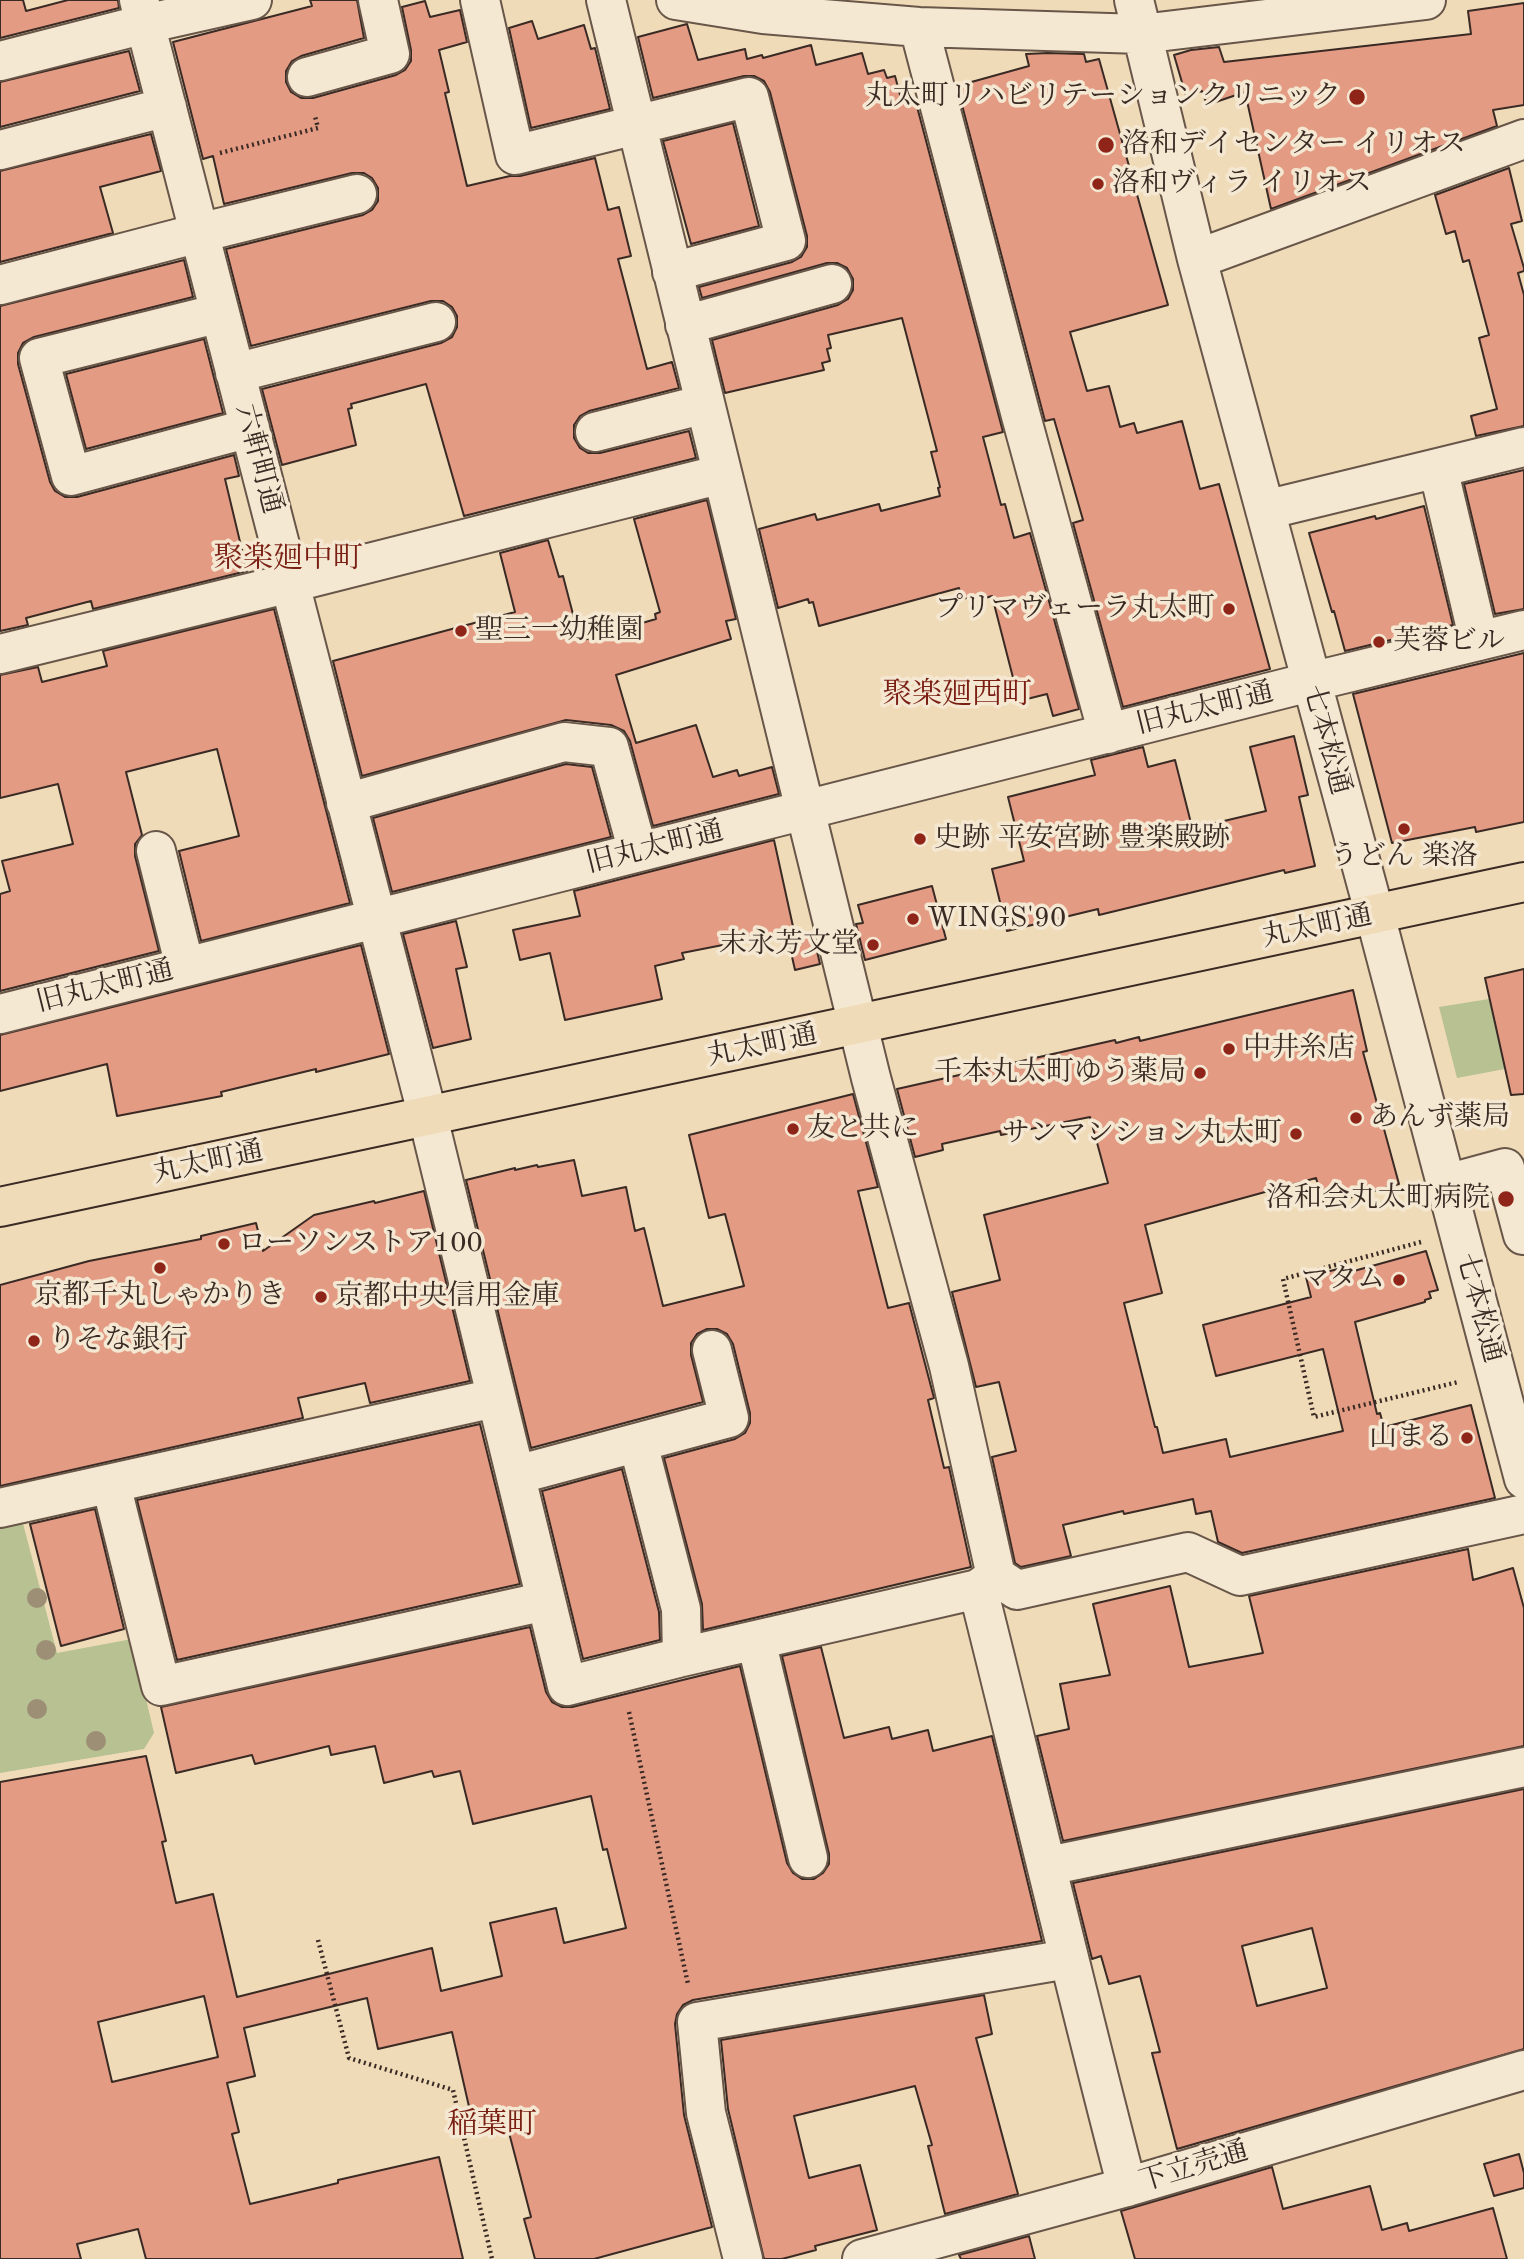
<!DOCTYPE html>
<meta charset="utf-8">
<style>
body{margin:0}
canvas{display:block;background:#f0dbb9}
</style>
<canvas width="1524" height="2259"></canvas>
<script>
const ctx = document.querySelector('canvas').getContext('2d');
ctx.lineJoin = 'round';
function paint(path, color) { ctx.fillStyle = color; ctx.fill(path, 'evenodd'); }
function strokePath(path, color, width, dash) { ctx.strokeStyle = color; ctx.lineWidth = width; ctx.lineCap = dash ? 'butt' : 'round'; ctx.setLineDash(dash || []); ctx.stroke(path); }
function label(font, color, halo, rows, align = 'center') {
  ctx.font = font + ' "Old Standard TT","Noto Serif JP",serif'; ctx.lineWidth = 7; ctx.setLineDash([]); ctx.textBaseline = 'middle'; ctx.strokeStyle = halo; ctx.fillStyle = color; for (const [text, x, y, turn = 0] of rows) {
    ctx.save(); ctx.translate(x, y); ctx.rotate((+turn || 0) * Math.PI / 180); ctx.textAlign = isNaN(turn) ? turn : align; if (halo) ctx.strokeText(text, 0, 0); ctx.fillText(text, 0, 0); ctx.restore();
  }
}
const green = new Path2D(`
 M1489,999l16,70 -48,9 -18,-71z
 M21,1516l36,137 75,-14 22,94 -10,16 -144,24v-253z`);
const building = new Path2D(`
 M0,0h23l3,11 42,-11h50l1,8 -119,30z
 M310,0h47l7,38 -63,18 -9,5 -6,10v11l5,10 10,6h12l83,-23 9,-5 6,-9v-11l-9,-43 23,-6 5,16 30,-7 7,32 -28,8 10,42 -4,1 22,93 43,-10h10l75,-18 13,52 11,-3 12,49 -13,3 29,110 25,-7 7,26 -90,23 -9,5 -6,9v13l6,10 8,5h12l89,-22 7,27 -232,58 -38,-132 -75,20 1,4 -4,1 8,36 -74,20 -20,-76 179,-46 11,-6 5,-10v-11l-5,-9 -9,-6h-12l-180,45 -25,-97 137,-34 9,-5 6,-9v-13l-6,-10 -8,-5h-12l-128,31 -11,-48 -10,3 -30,-117 139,-36z
 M1524,3v102l-31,5 4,16 -226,83 -26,-117 -38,13 -5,-14 -16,5 -12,-41 17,-5 28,-3 5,15 247,-28 -3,-23z
 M532,21l6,18 46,-14 7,24 4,-1 15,61 -79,19 -22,-100z
 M687,24l11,36 47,-11 2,10 15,-4 1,3 48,-13 5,20 46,-12 6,21 16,-4 3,8 8,-2 7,26 13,-3 88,333 -20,5 18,68 4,-1 9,34 16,-5 49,176 -26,7 -6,-22 -28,7 -27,-105 -7,2 -1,-4 -22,5 -3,-11 -140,38 -6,-24 -4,1 -1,-4 -30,9 -19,-79 56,-15 2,6 62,-16 2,7 59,-15 -2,-8 2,-1 -9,-35 6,-1 -35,-133 -74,17 3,13 -4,1 3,12 -8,2 2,7 -99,23 -13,-53 126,-35 10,-6 5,-9v-11l-6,-11 -10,-5h-10l-125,35 -3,-11 93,-25 9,-5 6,-10v-11l-37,-144 -6,-11 -10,-5h-10l-91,22 -15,-61z
 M129,51l11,40 -140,36v-45z
 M1048,53l36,1 2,8 13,-3 69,246 -98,27 17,59 22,-5 11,41 14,-4 3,10 45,-12 18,68 19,-5 51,185 -147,38 -50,-184 10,-3 -29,-101 -9,2 -88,-335 72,-20 -3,-12z
 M733,123l26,103 -68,18 -28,-103z
 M151,134l10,37 -61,16 13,46 -113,29v-91z
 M1509,168l13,53 -11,3 13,44v3l-6,2 6,22v131l-48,10 -5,-20 26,-7 -18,-71 10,-3 -20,-75 -6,2 -8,-31 -9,3 -11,-39z
 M184,260l9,37 -159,40 -11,6 -5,10v11l32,118 5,9 10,6h12l157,-42 5,21 -14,3 22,92 -154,38 -2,-8 -65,17 2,7 -28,6v-325z
 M204,339l19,74 -137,36 -20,-75z
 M1524,470v139l-29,5 -31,-130z
 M707,500l29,119 -10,2 5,18 -115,36 20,68 60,-18 17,52 24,-7 2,6 33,-9 7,27 -126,32 -23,-85 -6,-10 -13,-6 -45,-5 -204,56 -29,-115 182,-49 -15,-59 48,-13 11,37 4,-1 17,65 76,-22 -1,-5 5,-2 -26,-93z
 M1424,506l29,119 -108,26 -11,-40 -2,1 -23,-79 66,-17 1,3z
 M274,609l76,294 -149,38 -22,-90 60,-15 -22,-87 -24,6 -67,17 16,63 -7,9v12l24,95 -159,40v-97l10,-3 -8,-30 71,-17 -15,-60 -58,14v-123l38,-8 4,15 65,-16 -4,-15z
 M1524,653v169l-48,10 -1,-5 -83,16 -39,-149z
 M1294,736l14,59 -9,2 16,69 -30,7 -1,-3 -185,45 -1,-6 -91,22 -15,-62 32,-8 -16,-64 87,-22 -4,-15 52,-13 5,20 27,-7 17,67 15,-2 59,-14 -16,-64z
 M566,764l26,3 19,70 -219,55 -19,-74z
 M774,840l20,91 -112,22 2,6 -29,7 7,33 -97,21 -15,-67 -30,7 -7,-30 67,-14 -6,-25z
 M932,886l14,53 -81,21 -9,-36 7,-1 -5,-18z
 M456,921l11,46 -11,2 15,70 -38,9 -30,-114z
 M813,934l7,30 -25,6 -7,-31z
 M361,945l28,109 -73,18v-3l-95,23 1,4 -105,20 -10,-52 -107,27v-56z
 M1524,969v125l-13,1 -26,-117z
 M1353,990l14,61 -4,1 36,132 -75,21 -8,-27 -171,47 17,68 -38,10 31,124h2l6,26 63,-14 4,18 113,-26 -20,-82 -107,27 -13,-51 108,-28 -5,-20 36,-9 1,6 83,-23 12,39 -9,2 2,6 -6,2v2l-70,20 22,92 3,-1 4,14 87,-22 24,93 -253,55 -24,-11 -7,-31 -15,3 -3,-15 -69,15 -1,-3 -60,14 8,31 -50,11 -6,-4 -23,-106 24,-6 -17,-69 -23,5 -24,-95 48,-12 -16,-65 124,-32 -18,-66 -89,18 -1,-4 -58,13 1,6 -28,7 -18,-68 218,-49 1,3 23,-6 1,4z
 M853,1094l25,93 -20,4 30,117 21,-5 25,95 -6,2 16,68 5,-1 22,100 -268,63 -1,-26 -38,-146 71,-19 10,-6 5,-10v-10l-17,-69 -6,-10 -10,-5h-10l-10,5 -6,9v12l12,47 -172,46 -65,-268 49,-12v2l22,-5 1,2 36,-7 8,36 44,-9 9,44 9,-3 19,78 81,-20 -19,-72 -16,4 -20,-83z
 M424,1191l46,190 -100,22 -5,-20 -67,15 5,20 -303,68v-201l89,-24 112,-22v-3l55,-13 7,28 51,-36 60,-14 1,2z
 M480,1424l40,160 -343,76 -40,-160z
 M622,1469l37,143 1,28 -77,19 -41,-168z
 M95,1509l29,120 -63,17 -31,-122z
 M1468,1549l5,31 40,-12 11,40v138l-461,95 -26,-105 32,-7 -9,-45 50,-9 -17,-71 77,-18 19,81 74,-14 -14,-57z
 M530,1627l16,65 6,10 10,5h10l168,-41 47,197 6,10 9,6h12l9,-6 6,-9v-10l-47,-198 39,-9 23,91 45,-11 3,12 36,-9 5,21 59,-15 50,205 -349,59 -10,5 -6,9 -2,10 9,91 28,112 -118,32h-59l-11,-40 7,-2 -24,-92 -32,8 -23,-101 -74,17 -11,-51 -123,30 11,48 -28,7 12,49 -7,2 18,70 88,-21v-3l101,-23 24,102h-317l-8,-30 -61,15 4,15h-81v-477l146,-26 20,85 -4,1 14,61 37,-9 24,103 195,-49 9,43 61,-15 -12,-53 66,-15 8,35 62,-15 -19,-79 -4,1 -12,-54 -118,28 -13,-53 -26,6 -2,-6 -48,12 -9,-37 -44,9 -2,-9 -74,18 -3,-9 -76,18 -15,-66zM204,1996l14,61 -106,25 -14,-60z
 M1524,1789v260l-347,100 -25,-96 8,-1 -20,-76 -31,8 -8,-28 -9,3 -19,-76zM1312,1928l15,60 -70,18 -15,-60z
 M984,1995l8,39 -16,4 42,156 -73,20 -17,-68 4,-1 -17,-59 -121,30 15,62 51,-13 17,65 -62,16 1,4 -34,9h-18l-36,-150 -7,-69z
 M1519,2154l5,19v15l-30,8 -10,-32z
 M1272,2167l11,42 87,-23 12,44 25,-7 2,8 84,-23 14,51h-372l-14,-48z
 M1029,2236l6,23h-74l-2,-4z`);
const path = new Path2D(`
 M220,153l98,-25 -3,-12
 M1421,1242l-138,37 31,138 144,-35
 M629,1712l59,272
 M318,1940l31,118 104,32 39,169`);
const minor = new Path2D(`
 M139,0l289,1117 139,569 115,-29 296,-68 18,-13 -47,-210 -78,-288 -265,-1078
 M480,0l35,155 234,-58 37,144 -114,31
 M676,0l87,14 156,13 222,7 285,-34
 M1134,0l63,259 178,656 149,564
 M919,27l102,389 87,318
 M0,61l145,-37 107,-24
 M307,77l83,-23 -12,-54
 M0,150l167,-43
 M1197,259l327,-120
 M0,285l199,-52 158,-39
 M220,313l-181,45 32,118 179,-48
 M685,325l147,-41
 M235,373l201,-51
 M595,432l110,-28
 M1265,510l173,-42
 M1479,641l-41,-173 86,-21
 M0,654l290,-71 432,-109
 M346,803l218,-61 45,5 29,105
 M156,851l29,116
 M0,1014l1310,-332 214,-52
 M1446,1184l59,-16 18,67
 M638,1443l43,166 1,48
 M516,1475l213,-57 -17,-68
 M111,1484l50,202 385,-85
 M0,1508l495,-110
 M996,1576l21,14 171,-38 52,24 284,-62
 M978,1589c50,199 97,399 149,598
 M756,1640l52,218
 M1048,1866l476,-99
 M743,2259l-37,-146 -9,-91 371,-63
 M862,2259l265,-72 397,-117`);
const major = new Path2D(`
 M0,1207l1524,-325`);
const trees = [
 [37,1598],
 [46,1650],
 [37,1709],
 [96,1741]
];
const markers = [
 [1357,97,9,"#8f2418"],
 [1106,145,9,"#8f2418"],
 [1098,184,7,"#8f2418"],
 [1229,609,7,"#8f2418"],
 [461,631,7,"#8f2418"],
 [1379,642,7,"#8f2418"],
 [1404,829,7,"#8f2418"],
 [920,839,7,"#8f2418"],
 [913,919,7,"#8f2418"],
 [873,945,7,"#8f2418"],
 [1229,1049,7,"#8f2418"],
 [1200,1073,7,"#8f2418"],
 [1356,1118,7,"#8f2418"],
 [793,1129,7,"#8f2418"],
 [1296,1134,7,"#8f2418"],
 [1506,1199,9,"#8f2418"],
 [224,1244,7,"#8f2418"],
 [160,1268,7,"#8f2418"],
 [1399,1280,7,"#8f2418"],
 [321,1297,7,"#8f2418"],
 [34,1341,7,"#8f2418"],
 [1467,1438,7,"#8f2418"]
];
const poiNames = [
 ["丸太町リハビリテーションクリニック",1341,97,"right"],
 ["洛和デイセンター イリオス",1122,145],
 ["洛和ヴィラ イリオス",1112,184],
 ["プリマヴェーラ丸太町",1215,609,"right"],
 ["聖三一幼稚園",475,631],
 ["芙蓉ビル",1393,642],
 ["史跡 平安宮跡 豊楽殿跡",934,839],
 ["うどん 楽洛",1404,857,"center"],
 ["WINGS'90",927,919],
 ["末永芳文堂",859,945,"right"],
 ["中井糸店",1243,1049],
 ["千本丸太町ゆう薬局",1186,1073,"right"],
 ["あんず薬局",1370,1118],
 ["友と共に",807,1129],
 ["サンマンション丸太町",1282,1134,"right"],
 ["洛和会丸太町病院",1490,1199,"right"],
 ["ローソンストア100",238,1244],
 ["マタム",1385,1280,"right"],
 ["京都千丸しゃかりき",160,1296,"center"],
 ["京都中央信用金庫",335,1297],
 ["りそな銀行",48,1341],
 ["山まる",1453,1438,"right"]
];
const streetNames = [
 ["六軒町通",258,459,75],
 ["旧丸太町通",1205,709,-14],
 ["七本松通",1326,740,75],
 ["旧丸太町通",655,848,-14],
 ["丸太町通",1317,927,-12],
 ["旧丸太町通",105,987,-14],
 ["丸太町通",762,1046,-12],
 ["丸太町通",208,1163,-12],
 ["七本松通",1479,1308,75],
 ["下立売通",1194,2167,-17]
];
const neighbourhoodNames = [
 ["聚楽廻中町",288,559],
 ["聚楽廻西町",957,695],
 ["稲葉町",492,2125]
];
paint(green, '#b7c191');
paint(building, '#e39b84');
strokePath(building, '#3a2a24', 2);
strokePath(minor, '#685649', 42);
strokePath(major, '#3a2a24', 42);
strokePath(path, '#3a2a24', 4.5, [2, 3.5]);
strokePath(minor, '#f5e8d2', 38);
strokePath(major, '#f0dbb9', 38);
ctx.fillStyle = '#9d8f76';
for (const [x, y] of trees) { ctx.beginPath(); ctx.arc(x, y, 10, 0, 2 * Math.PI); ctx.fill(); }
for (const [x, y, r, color] of markers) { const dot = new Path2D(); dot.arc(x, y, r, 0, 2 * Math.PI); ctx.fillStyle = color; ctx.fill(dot); strokePath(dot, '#f5e8d2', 2.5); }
label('28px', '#3a2a24', '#f5e8d2', poiNames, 'left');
label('28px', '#3a2a24', '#f5e8d2', streetNames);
label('30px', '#7a1f14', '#f5e8d2', neighbourhoodNames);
</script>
